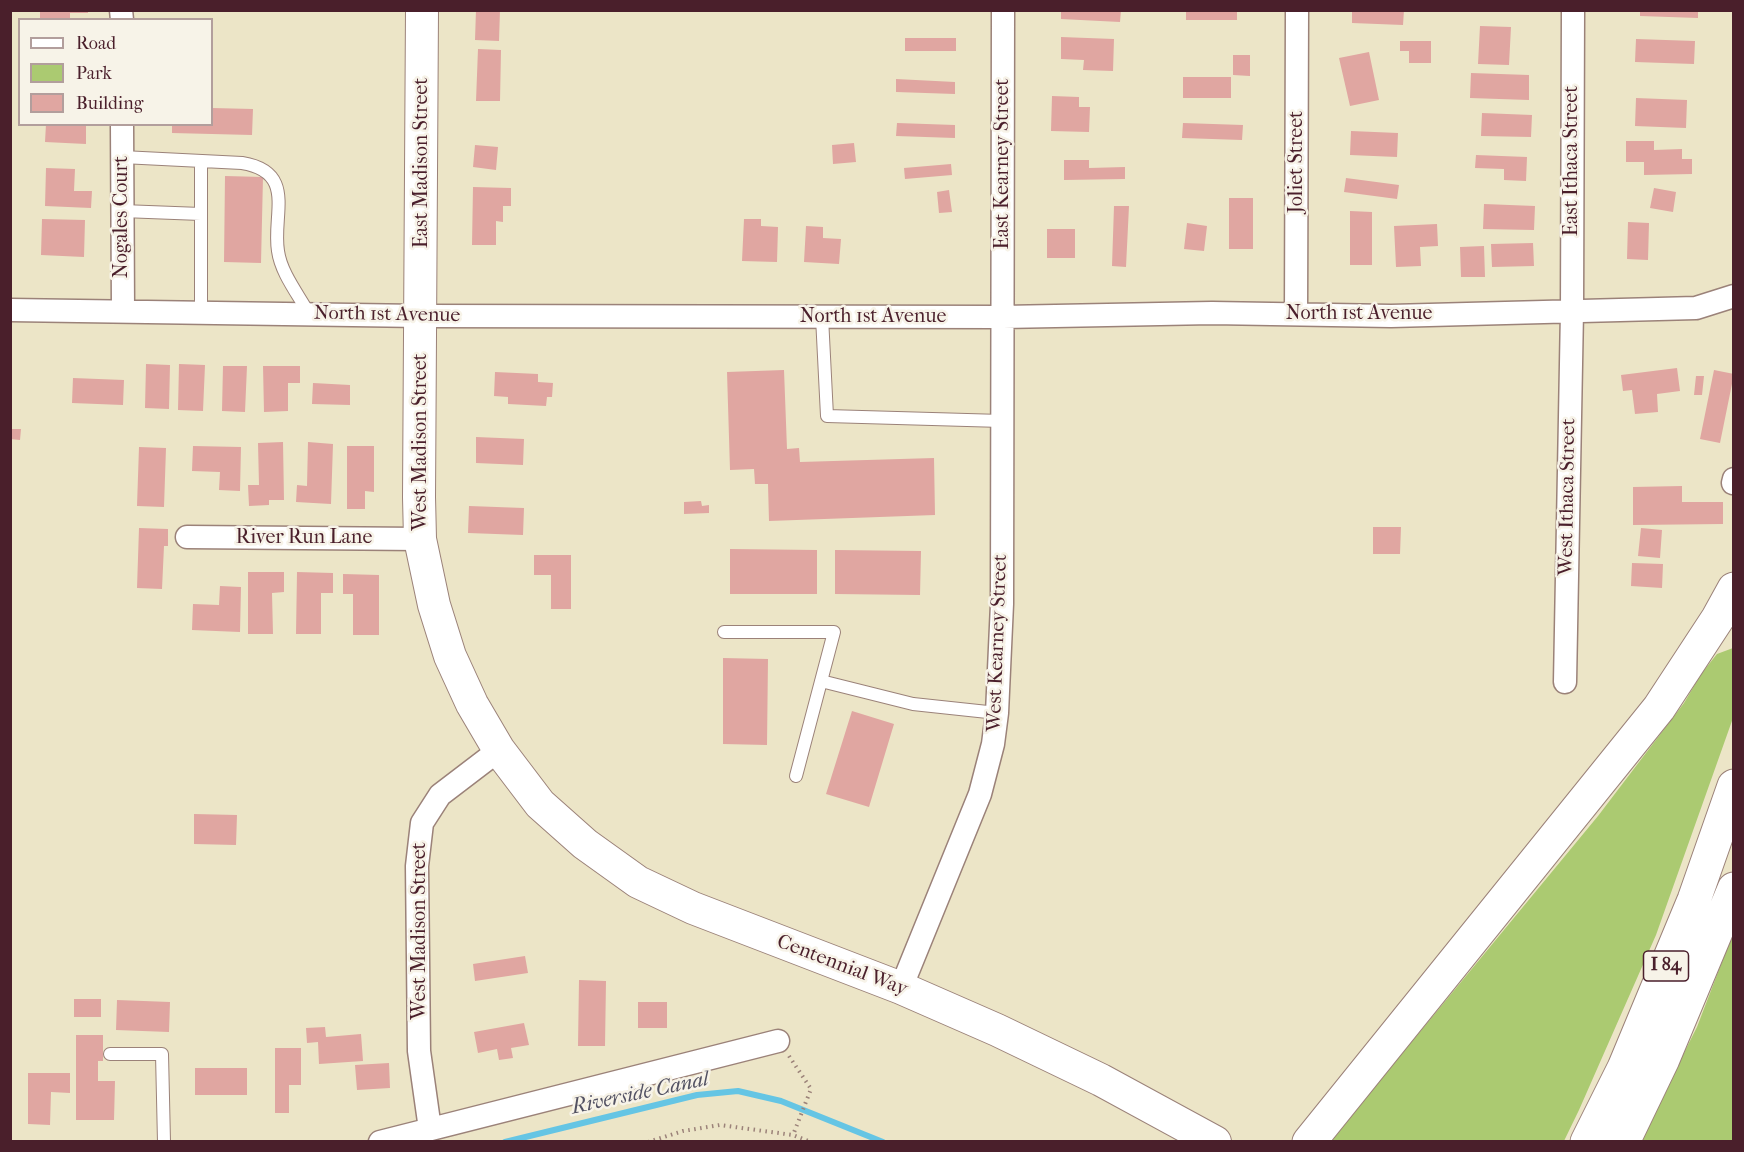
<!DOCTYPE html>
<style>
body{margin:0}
#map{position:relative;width:1744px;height:1152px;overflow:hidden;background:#ece5c7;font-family:"IM FELL French Canon",serif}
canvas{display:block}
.frame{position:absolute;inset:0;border:12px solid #4a1f2b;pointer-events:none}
.legend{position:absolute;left:18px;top:18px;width:195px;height:108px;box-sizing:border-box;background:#f7f3e8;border:2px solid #b29e9c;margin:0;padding:8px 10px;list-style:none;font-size:18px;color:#4a1f2b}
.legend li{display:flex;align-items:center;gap:12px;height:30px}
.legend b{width:30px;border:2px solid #b29e9c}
</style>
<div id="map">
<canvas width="1744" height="1152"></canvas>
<div class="frame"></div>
<ul class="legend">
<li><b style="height:8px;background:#fff"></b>Road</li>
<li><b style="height:16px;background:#abca71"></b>Park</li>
<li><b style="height:16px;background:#e0a6a1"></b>Building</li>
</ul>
</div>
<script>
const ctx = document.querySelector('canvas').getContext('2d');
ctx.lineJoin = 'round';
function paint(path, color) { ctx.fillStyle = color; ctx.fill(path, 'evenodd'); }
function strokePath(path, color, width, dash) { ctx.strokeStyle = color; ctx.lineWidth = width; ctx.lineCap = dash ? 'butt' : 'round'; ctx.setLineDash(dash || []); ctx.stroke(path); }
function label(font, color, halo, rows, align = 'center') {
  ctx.font = font + ' "IM FELL French Canon",serif'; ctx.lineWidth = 5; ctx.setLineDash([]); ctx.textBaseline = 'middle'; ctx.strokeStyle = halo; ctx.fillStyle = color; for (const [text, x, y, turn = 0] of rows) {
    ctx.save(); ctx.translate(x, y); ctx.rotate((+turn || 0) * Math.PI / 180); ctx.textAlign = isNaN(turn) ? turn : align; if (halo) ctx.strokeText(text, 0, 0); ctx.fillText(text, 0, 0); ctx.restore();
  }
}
const green = new Path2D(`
 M1733,648v70l-77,217 -77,175 -15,31 -235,1 269,-326 86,-113 17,-29 16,-20z
 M1733,933v208l-94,1 58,-115z`);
const stream = new Path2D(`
 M505,1142l192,-47 41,-4 43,10 102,41`);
const building = new Path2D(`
 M40,10h48v3h-18v7h-30z
 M476,10h24l-1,31 -24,-1z
 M1061,10h60l-1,12 -59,-3z
 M1186,10h51v10h-51z
 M1352,10h52l-1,15 -51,-2z
 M1640,10h58v8l-58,-2z
 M1480,26l31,1 -2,38 -31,-1z
 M1061,37l53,2 -1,32 -30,-1 1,-10 -23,-1z
 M905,38h51v13h-51z
 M1636,39l59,2 -1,23 -59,-2z
 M1400,41h31v22h-22v-12h-9z
 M478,49l23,1 -1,51h-24z
 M1369,52l10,48 -29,6 -11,-48z
 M1233,55h17v21l-17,-1z
 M1471,73l58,2v25l-59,-2z
 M1183,77h48v21h-48z
 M896,79l59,3v12l-59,-2z
 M1052,96l27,1v10h11l-1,25 -38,-1z
 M1636,98l51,2 -1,28 -51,-2z
 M212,108l41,1 -1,26 -80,-2v-9h40z
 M1482,113l50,2 -1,22 -50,-1z
 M897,123l58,2v13l-59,-2z
 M1183,123l60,2 -1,15 -60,-2z
 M46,124h40v20l-41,-2z
 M1351,131l47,2 -1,24 -47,-2z
 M1626,141h28v9l28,-1v10h10v15l-48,1v-13h-18z
 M854,143l2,19 -23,2 -1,-19z
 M475,145l23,2 -2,23 -23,-3z
 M1476,155l51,2 -1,24 -22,-1v-11l-29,-1z
 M1064,160h25v8l36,-1v12l-61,1z
 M951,164l1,11 -47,4 -1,-11z
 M46,168l29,1 -1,22h18l-1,17 -46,-2z
 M225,176l38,1 -2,86 -37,-1z
 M1346,178l53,7 -2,14 -53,-7z
 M473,187l38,1v18h-8v16l-7,-1v24h-24z
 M1654,188l22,4 -3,20 -23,-4z
 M949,190l3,22 -13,1 -2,-21z
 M1229,198h24v51h-24z
 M1484,204l51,2 -1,24 -51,-1z
 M1114,206h15l-3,61 -14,-1z
 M1350,211l22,1v53h-22z
 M42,219l43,1 -1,37 -43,-2z
 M744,219h17v7l17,1 -1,35 -35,-1z
 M1628,222l21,1 -1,37 -21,-1z
 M1187,223l20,3 -3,25 -20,-2z
 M1437,224l1,22 -18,1 1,19 -25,1 -2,-41z
 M806,226l17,1v11l18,1 -2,25 -35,-2z
 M1047,229h28v29h-28z
 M1533,243l1,23 -42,1 -1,-23z
 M1484,246l1,31h-24l-1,-30z
 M146,364l24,1 -1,44 -24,-1z
 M179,364l26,1 -2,46 -25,-1z
 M223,366h24l-2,46 -23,-1z
 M263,366h37v17h-12v28l-24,1z
 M1677,368l3,23 -23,3 1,18 -23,2 -3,-24 -9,1 -2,-16z
 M784,370l3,79 12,-1 1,14 134,-4 1,57 -166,6 -1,-37h-13l-1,-15 -24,1 -3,-98z
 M1714,370l20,4 -14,69 -20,-4z
 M495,372l43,2v8l15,1 -1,14h-5l-1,9 -38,-2v-7l-14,-1z
 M1696,376h8l-2,19h-8z
 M73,378l51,2 -1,25 -51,-2z
 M313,383l37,2v20l-38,-1z
 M10,429h11l-1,11 -10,-1z
 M476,437l48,2 -1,26 -47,-2z
 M283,442l1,58h-15v5l-20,1 -1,-21h11l-1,-42z
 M308,442l25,2 -2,60 -35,-2 1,-17 10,1z
 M193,446l48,1 -1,44 -21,-1 1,-18 -28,-1z
 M347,446h27v46l-9,-1v18h-18z
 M139,447l27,1 -2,59 -27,-1z
 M1682,486v16h41v22l-90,1v-38z
 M701,501l1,5 7,-1v8l-25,1v-12z
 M469,506l55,2 -1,27 -55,-2z
 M1373,527h28l-1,27h-27z
 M139,528l29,1v17h-4l-2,43 -25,-1z
 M1641,528l21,2 -2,28 -22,-2z
 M730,549l87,1v44h-87z
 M835,550l86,1 -1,44 -85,-1z
 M534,555h37v54h-20v-34h-17z
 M1632,563l31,1 -1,24 -31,-2z
 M248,572h36v20l-12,1 1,41h-25z
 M297,572l36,1v20h-12v41h-25z
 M343,574l36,1v60h-26v-41h-10z
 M220,586l21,1 -1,45 -48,-2 1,-26 26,1z
 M723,658l45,1 -1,86 -44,-1z
 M852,711l42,13 -25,83 -43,-13z
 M194,814l43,1 -1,30 -42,-1z
 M525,956l3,17 -53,8 -2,-17z
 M579,980l27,1 -1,65h-27z
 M74,999h27v18h-27z
 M117,1000l53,2 -1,30 -53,-2z
 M638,1002h29v26h-29z
 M524,1023l5,22 -18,3 2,10 -14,2 -2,-11 -19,4 -4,-21z
 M325,1027l1,10 35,-3 2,27 -44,3 -1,-22 -11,1 -1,-15z
 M76,1035h27v26h-5v20h17l-1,39h-38z
 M275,1048h26v37h-12v28h-14z
 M389,1063l1,25 -33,2 -2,-25z
 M195,1068h52v27h-52z
 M28,1073h42v20l-19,-1 -1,33 -22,-1z`);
const path = new Path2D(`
 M789,1056l22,33 -18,46
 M648,1142l35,-11 37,-6 73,10 18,7`);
const lane = new Path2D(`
 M122,157l120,6c55,9 30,52 36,88 3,22 20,43 31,63
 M122,211l79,3
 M201,312v-151
 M822,317l5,99 175,5
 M724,632h110l-38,144
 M821,681l92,23 84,9
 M110,1054h52l2,88`);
const street = new Path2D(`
 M121,10l1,10
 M122,124l1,186
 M10,310l411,6 582,1 209,-4 179,3 305,-8 38,-12
 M1296,314l1,-304
 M1733,483l1,-4
 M187,537l233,2
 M1565,682l7,-371 1,-301
 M901,988l79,-194 13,-50 4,-31 5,-109 1,-594
 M430,1129l-11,-78 -2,-185 5,-43 18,-28 59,-45
 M380,1142l398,-101`);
const secondary = new Path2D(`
 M422,10l-3,487 1,42 14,66 16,51 22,48 27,46 41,54 45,40 53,38 55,26 208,80 96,42 104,50 114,62`);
const highway = new Path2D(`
 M1309,1142l350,-434 59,-90 16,-29
 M1587,1142l37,-74 70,-168 40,-114
 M1623,1142l40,-83 71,-170`);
const shields = [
 [1666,966,45]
];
const shieldNames = [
 ["I 84",1666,966]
];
const streetNames = [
 ["East Ithaca Street",1572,161,-90],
 ["Joliet Street",1297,162,-90],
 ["East Madison Street",422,163,-90],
 ["East Kearney Street",1003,164,-90],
 ["Nogales Court",122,217,-90],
 ["North 1st Avenue",1359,314],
 ["North 1st Avenue",387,315,1],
 ["North 1st Avenue",873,317],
 ["West Madison Street",421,442,-90],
 ["West Ithaca Street",1568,497,-89],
 ["River Run Lane",304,538],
 ["West Kearney Street",998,643,-88],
 ["West Madison Street",420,931,-90],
 ["Centennial Way",842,966,21]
];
const waterNames = [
 ["Riverside Canal",640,1094,-12]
];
paint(green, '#abca71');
strokePath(stream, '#65c5e4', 6);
paint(building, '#e0a6a1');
strokePath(lane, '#9b8279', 14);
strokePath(street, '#9b8279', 25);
strokePath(secondary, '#9b8279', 34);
strokePath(highway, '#9b8279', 35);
strokePath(path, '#9b8279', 4, [1.5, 4.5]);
strokePath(lane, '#fff', 12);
strokePath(street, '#fff', 22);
strokePath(secondary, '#fff', 32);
strokePath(highway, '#fff', 33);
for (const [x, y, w] of shields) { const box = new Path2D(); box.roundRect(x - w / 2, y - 15, w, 30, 4.5); ctx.fillStyle = '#f7f3e8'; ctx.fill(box); strokePath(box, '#4a1f2b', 1.5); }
label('bold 18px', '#4a1f2b', null, shieldNames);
label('20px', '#4a1f2b', '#f7f3e8', streetNames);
label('italic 21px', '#525162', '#f7f3e8', waterNames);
</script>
